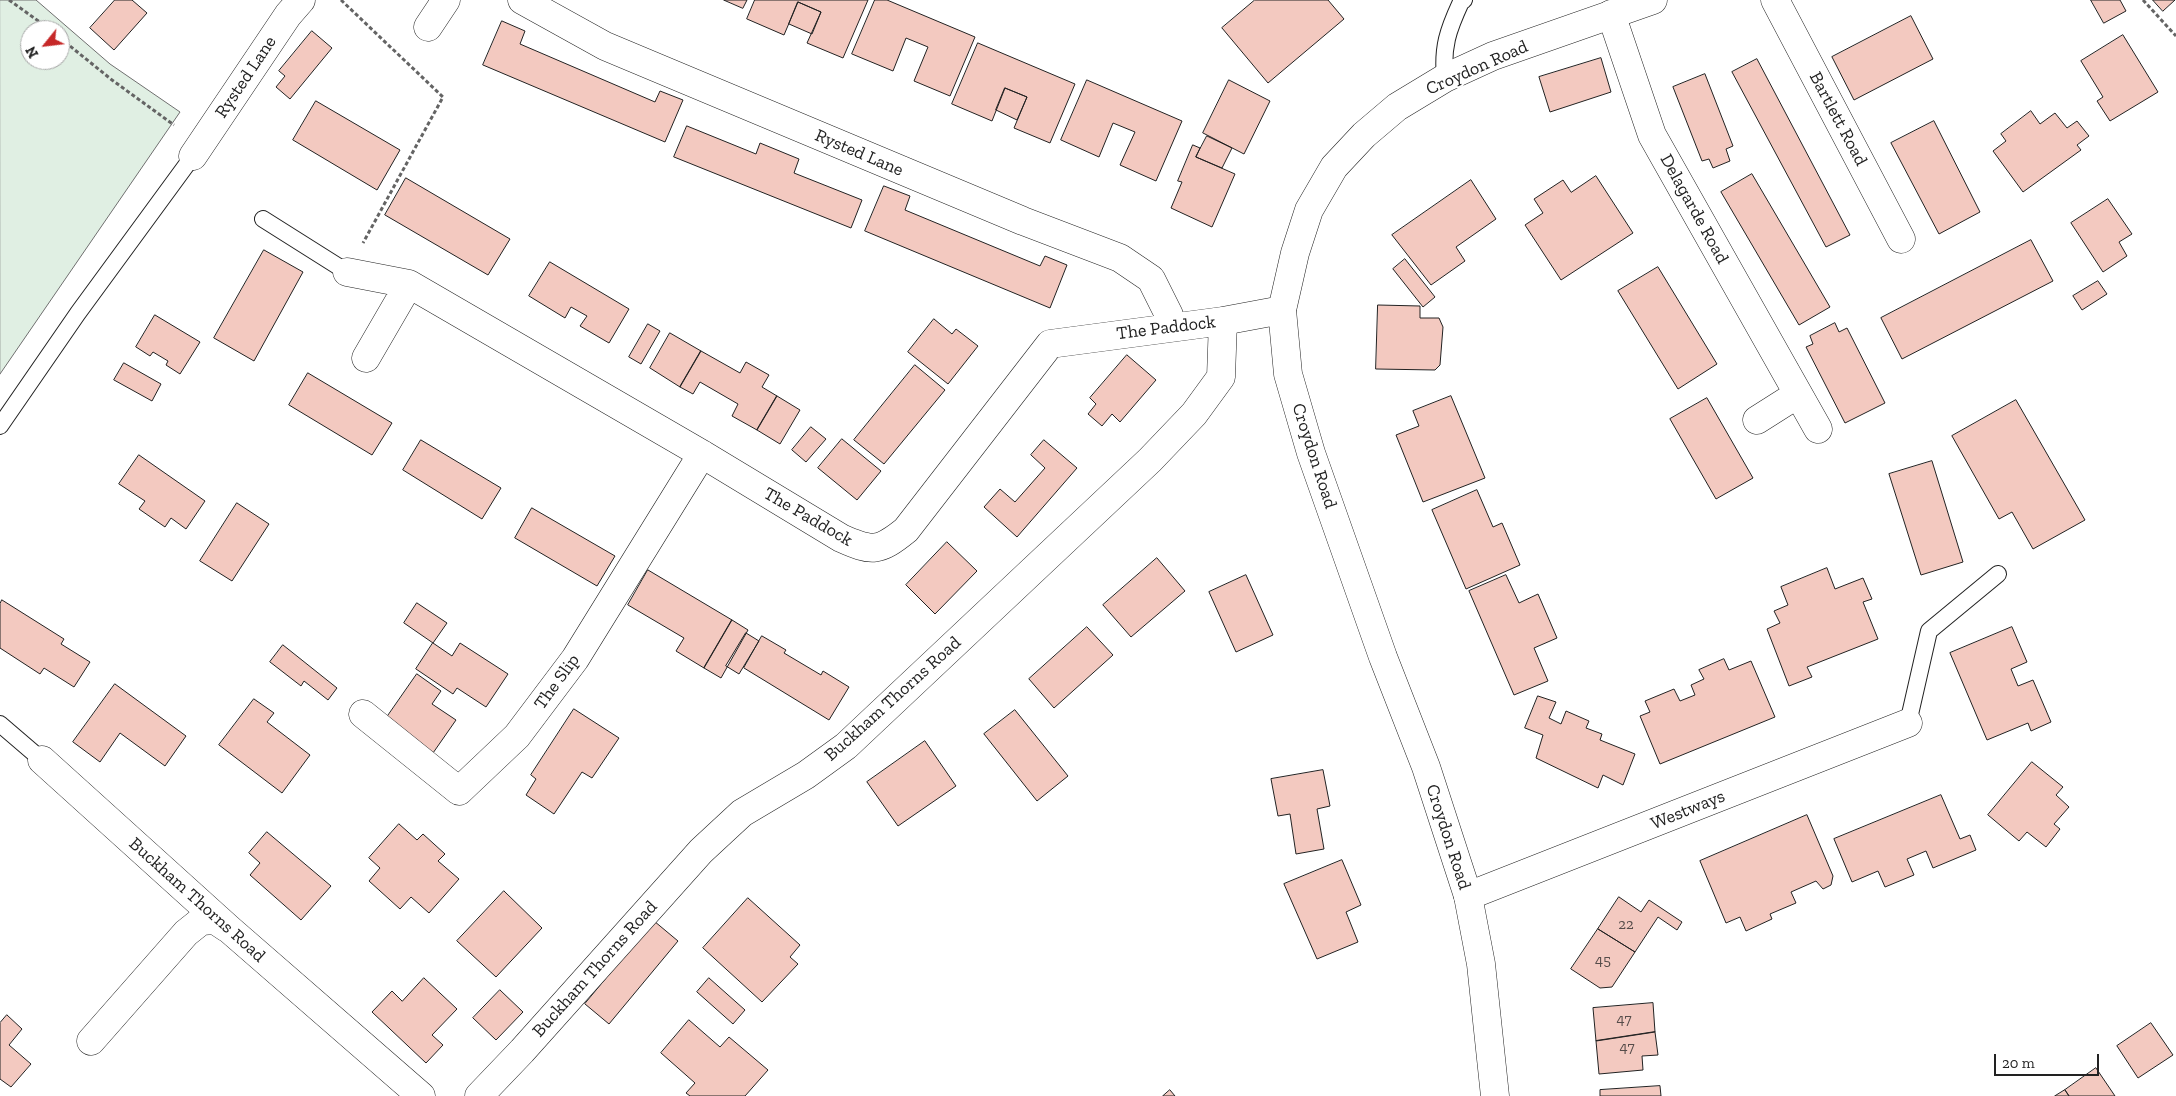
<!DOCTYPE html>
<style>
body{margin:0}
#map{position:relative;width:2176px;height:1096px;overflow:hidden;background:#fff;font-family:"Zilla Slab",serif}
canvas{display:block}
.north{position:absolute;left:20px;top:20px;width:50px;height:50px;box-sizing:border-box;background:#fff;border:1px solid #a7a7a7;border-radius:50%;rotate:241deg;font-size:14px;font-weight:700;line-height:20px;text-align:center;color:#222}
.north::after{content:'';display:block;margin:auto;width:18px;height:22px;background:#c62828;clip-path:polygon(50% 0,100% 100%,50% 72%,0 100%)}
.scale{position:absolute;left:1994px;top:1054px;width:105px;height:22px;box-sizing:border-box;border:2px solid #222;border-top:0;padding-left:6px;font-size:15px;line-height:18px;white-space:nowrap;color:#222;-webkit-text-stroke:4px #fff;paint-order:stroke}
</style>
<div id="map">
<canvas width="2176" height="1096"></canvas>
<div class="north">N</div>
<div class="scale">20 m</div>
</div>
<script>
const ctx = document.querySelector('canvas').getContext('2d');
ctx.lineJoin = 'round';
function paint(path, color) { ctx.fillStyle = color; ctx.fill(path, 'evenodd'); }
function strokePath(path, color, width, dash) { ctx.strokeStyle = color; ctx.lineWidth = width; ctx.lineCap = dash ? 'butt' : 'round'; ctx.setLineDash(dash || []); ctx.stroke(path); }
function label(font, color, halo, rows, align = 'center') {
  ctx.font = font + ' "Zilla Slab",serif'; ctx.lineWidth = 4; ctx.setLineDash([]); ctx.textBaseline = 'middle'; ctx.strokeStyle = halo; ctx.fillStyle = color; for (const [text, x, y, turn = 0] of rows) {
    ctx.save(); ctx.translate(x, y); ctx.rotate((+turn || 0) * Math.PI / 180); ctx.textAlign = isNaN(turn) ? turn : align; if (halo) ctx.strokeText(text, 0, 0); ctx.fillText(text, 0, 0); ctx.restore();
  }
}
const green = new Path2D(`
 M0,0h36l74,64 70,48 -180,262zM30,30h30v30h-30z`);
const building = new Path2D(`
 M115,0h17l15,13 -33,37 -24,-22z
 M724,0h23l-4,8z
 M755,0h113l-25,58 -36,-15 14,-31 -23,-10 -14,33 -37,-16z
 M875,0h12l88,37 -25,59 -36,-15 14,-34 -22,-9 -13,33 -41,-17z
 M1255,0h73l16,19 -76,64 -46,-55z
 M2091,0h29l6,11 -22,12z
 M2153,0h22l-12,11z
 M798,2l23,10 -9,22 -23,-10z
 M1911,16l22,43 -79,41 -22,-43z
 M502,21l23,10 -5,13 135,58 5,-11 23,9 -18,42 -182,-77z
 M312,31l20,17 -42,51 -14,-12 9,-11 -6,-5z
 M2123,35l35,57 -48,29 -13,-20 6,-4 -22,-36z
 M978,43l97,41 -25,59 -36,-15 13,-31 -22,-9 -13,33 -40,-17z
 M1601,58l10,34 -61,20 -11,-35z
 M1757,59l93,176 -24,12 -94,-175z
 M1705,74l28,72 -7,3 4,12 -17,7 -4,-9 -7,2 -29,-74z
 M1087,80l95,41 -26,60 -36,-16 15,-33 -22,-9 -14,34 -38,-17z
 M1229,80l41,21 -26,53 -41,-21z
 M1005,88l22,9 -10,23 -21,-10z
 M316,101l84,49 -23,40 -84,-50z
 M2031,111l9,13 15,-11 12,15 10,-7 12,15 -12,9 4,5 -58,42 -30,-41 13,-10 -5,-7z
 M1934,121l46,91 -41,22 -48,-91z
 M687,126l69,28 4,-11 39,16 -5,14 68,27 -11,28 -177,-71z
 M1207,136l25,12 -10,20 -26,-11z
 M1193,145l7,3 -4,9 39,17 -23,53 -41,-19 11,-26 -4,-1z
 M1752,174l78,133 -31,18 -78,-133z
 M1596,176l37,57 -72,47 -36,-55 18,-12 -9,-14 29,-19 8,12z
 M406,178l104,61 -22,36 -103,-60z
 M1471,180l25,39 -40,28 9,14 -34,24 -39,-50z
 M884,186l26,10 -5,14 135,56 5,-10 22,9 -17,43 -185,-77z
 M2108,199l24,35 -13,8 8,14 -24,16 -32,-49z
 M2031,240l22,41 -151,78 -21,-41z
 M264,250l39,22 -49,89 -40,-23z
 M1405,259l30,38 -12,10 -30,-38z
 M550,262l79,47 -20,34 -29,-17 7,-10 -16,-9 -6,11 -36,-22z
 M1658,267l59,97 -39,25 -60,-98z
 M2098,281l9,13 -25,16 -9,-14z
 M1378,305l42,1v12h19l4,9 -3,38 -5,5 -59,-1z
 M155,315l45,27 -20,32 -14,-9 2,-4 -15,-9 -3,4 -14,-9z
 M934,319l18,15 4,-5 22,17 -30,38 -40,-32z
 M1835,323l4,9 8,-4 38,75 -40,20 -39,-76 7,-3 -3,-8z
 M648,324l12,7 -19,33 -12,-7z
 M670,333l31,18 -21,36 -30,-19z
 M701,351l39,22 6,-11 23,13 -7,12 15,9 -20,34 -25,-14 6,-12 -38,-22 -7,12 -13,-7z
 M1127,355l29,25 -36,42 -8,-8 -10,12 -14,-12 8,-10 -6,-6z
 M124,363l37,21 -9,17 -38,-21z
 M915,365l30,25 -61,74 -30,-24z
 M308,373l84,50 -20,32 -83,-50z
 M777,396l23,14 -20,34 -23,-14z
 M1451,396l34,82 -62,24 -27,-67 23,-9 -6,-15z
 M1707,398l46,80 -37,21 -46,-80z
 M2016,400l69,120 -52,29 -21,-37 -13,7 -47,-83z
 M811,427l15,12 -20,23 -14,-12z
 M842,439l39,32 -24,29 -39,-32z
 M421,440l80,48 -19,31 -79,-49z
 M1044,440l33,28 -60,69 -33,-30 16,-18 15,13 30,-34 -14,-13z
 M139,455l66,46 -19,28 -15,-11 -6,9 -26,-18 6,-8 -26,-17z
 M1932,461l31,101 -42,13 -32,-101z
 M1477,490l16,37 9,-4 18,42 -54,24 -34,-79z
 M237,503l32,21 -37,57 -32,-20z
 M532,508l83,48 -18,30 -82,-48z
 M947,542l30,29 -42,43 -29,-29z
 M1157,558l28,33 -54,46 -28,-32z
 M1827,568l8,21 28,-11 9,21 -9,3 15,37 -71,28 5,10 -23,9 -22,-57 13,-6 -6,-12 14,-6 -7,-18z
 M648,570l84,50 -28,48 -28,-17 8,-13 -56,-33z
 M1246,575l27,60 -37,17 -27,-60z
 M1506,575l13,28 19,-9 19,44 -23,10 14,33 -34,14 -45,-104z
 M2,600l62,39 -3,5 29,18 -16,25 -30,-19 -4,6 -40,-26v-44z
 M417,603l30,20 -14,20 -29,-20z
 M732,620l16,10 -27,48 -17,-10z
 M1087,627l26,28 -59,53 -25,-29z
 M2012,627l15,35 -16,7 7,17 15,-6 18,42 -20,9 -3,-8 -41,17 -37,-87z
 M746,633l13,8 -20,33 -13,-8z
 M762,636l24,14 -2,3 37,22 2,-4 26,16 -20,33 -85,-52z
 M433,643l19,13 8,-13 48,31 -22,33 -29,-19 -4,6 -37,-25z
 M283,645l54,43 -9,12 -24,-19 -3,5 -31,-24z
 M1724,659l5,11 22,-9 24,56 -115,47 -20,-48 10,-4 -5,-11 29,-12 6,12 15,-6 -4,-10 13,-6 -5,-9z
 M417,674l24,17 -9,13 24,16 -23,33 -48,-33z
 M115,684l71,52 -21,30 -45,-33 -20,29 -27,-20z
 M1538,696l18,6 -7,16 12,6 5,-13 23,10 -3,7 16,6 -2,6 35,14 -12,31 -20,-10 -5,13 -62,-30 7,-23 -18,-7z
 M254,699l20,14 -7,9 43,33 -28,38 -63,-48z
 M574,709l45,29 -27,40 -10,-6 -28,42 -28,-19 10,-16 -5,-4z
 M1015,710l53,66 -31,25 -53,-67z
 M925,741l31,45 -58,40 -31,-44z
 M2032,762l31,25 -7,8 13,12 -15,17 6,5 -14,18 -19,-15 -8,9 -31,-26z
 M1323,770l7,36 -13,3 7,40 -28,5 -6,-40 -12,2 -7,-37z
 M1941,795l19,44 10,-4 6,15 -43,18 -7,-17 -19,8 7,16 -29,12 -7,-16 -26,11 -18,-43z
 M1807,815l26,61 -2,9 -8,4 -7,-8 -25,11 5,11 -26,11 2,5 -26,12 -6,-14 -14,6 -26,-62z
 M399,824l18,16 6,-6 22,20 -7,7 21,18 -30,34 -18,-16 -11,12 -31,-28 11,-13 -11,-10z
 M267,832l64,54 -30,34 -51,-45 10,-12 -11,-10z
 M1342,860l19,45 -15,7 12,30 -41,17 -33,-75z
 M504,891l38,37 -46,49 -39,-36z
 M1619,897l22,15 8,-12 33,22 -5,8 -19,-13 -23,35 -37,-23z
 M748,898l52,47 -10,12 8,7 -36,38 -59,-54z
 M654,921l24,20 -69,83 -24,-20z
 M1598,929l37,23 -23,35 -12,1 -29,-19z
 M424,978l33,31 -25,26 11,10 -17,18 -54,-51 20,-21 10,10z
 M709,978l36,32 -12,14 -36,-32z
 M500,990l23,22 -27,28 -23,-22z
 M1653,1003l2,29 -59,9 -3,-33z
 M7,1015l15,14 -13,16 22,19 -20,23 -11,-8v-56z
 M689,1020l31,27 9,-10 39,33 -23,26h-55l-4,-3 9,-10 -34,-30z
 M2151,1023l22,32 -35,23 -21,-32z
 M1655,1032l3,23 -16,1 1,14 -44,4 -3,-33z
 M2096,1068l19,28h-46l-4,-6z
 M1660,1086l1,10h-61v-6z
 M1170,1090l5,6h-12z
 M2065,1090l4,6h-14z`);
const path = new Path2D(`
 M9,0l42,30
 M341,0l102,97 -80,146
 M2143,0l33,36
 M60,38l52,42 62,45`);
const lane = new Path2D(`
 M1445,78c-3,-31 3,-48 16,-76l3,-2
 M263,219l84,53
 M0,426l78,-113 115,-157
 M1908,723l21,-92 69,-57
 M0,724l42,36`);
const street = new Path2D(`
 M522,0l83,46 418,175 97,37 31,21 18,36 2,12
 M1775,0l126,239
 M1611,14l41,121 166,294
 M428,27l18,-27
 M193,156l95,-141 13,-15
 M347,272l62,12 293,170 139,84c31,14 38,14 65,-8l144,-186 173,-23 59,-11
 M366,358l43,-74
 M1757,420l41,-26
 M363,714l96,77 58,-55 58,-77 127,-205
 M42,760l187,169 192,167
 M1468,896l440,-173
 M91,1041l95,-108 15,-12 14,-1 12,8
 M479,1096l43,-45 179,-200 41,-38 64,-38 40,-29 304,-286 44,-46 27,-37 2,-56`);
const secondary = new Path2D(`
 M1495,1096l-14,-132 -13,-68 -42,-129 -43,-110 -72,-204 -23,-79 -6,-64 13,-57 14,-43 25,-43 30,-32 33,-28 48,-29 48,-22 160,-56`);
const numberNames = [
 ["22",1626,925],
 ["45",1603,961],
 ["47",1624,1020],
 ["47",1627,1048]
];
const streetNames = [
 ["Croydon Road",1477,68,-24],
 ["Rysted Lane",246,77,-56],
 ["Bartlett Road",1838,119,62],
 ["Rysted Lane",859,153,23],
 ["Delagarde Road",1694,209,61],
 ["The Paddock",1166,328,-7],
 ["Croydon Road",1314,456,72],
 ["The Paddock",808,517,30],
 ["The Slip",557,682,-54],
 ["Buckham Thorns Road",893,699,-42],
 ["Westways",1688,810,-22],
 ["Croydon Road",1448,837,72],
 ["Buckham Thorns Road",197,900,42],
 ["Buckham Thorns Road",595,969,-48]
];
paint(green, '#e0efe3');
strokePath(green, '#6f6f6f', 1);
paint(building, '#f3c9c0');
strokePath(building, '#222', 1);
strokePath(lane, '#222', 18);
strokePath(street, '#222', 29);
strokePath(secondary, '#222', 29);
strokePath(path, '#646464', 3, [4, 2.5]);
strokePath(lane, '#fff', 16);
strokePath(street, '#fff', 28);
strokePath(secondary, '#fff', 28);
label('15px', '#564c4a', null, numberNames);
label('18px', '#222', '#fff', streetNames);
</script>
